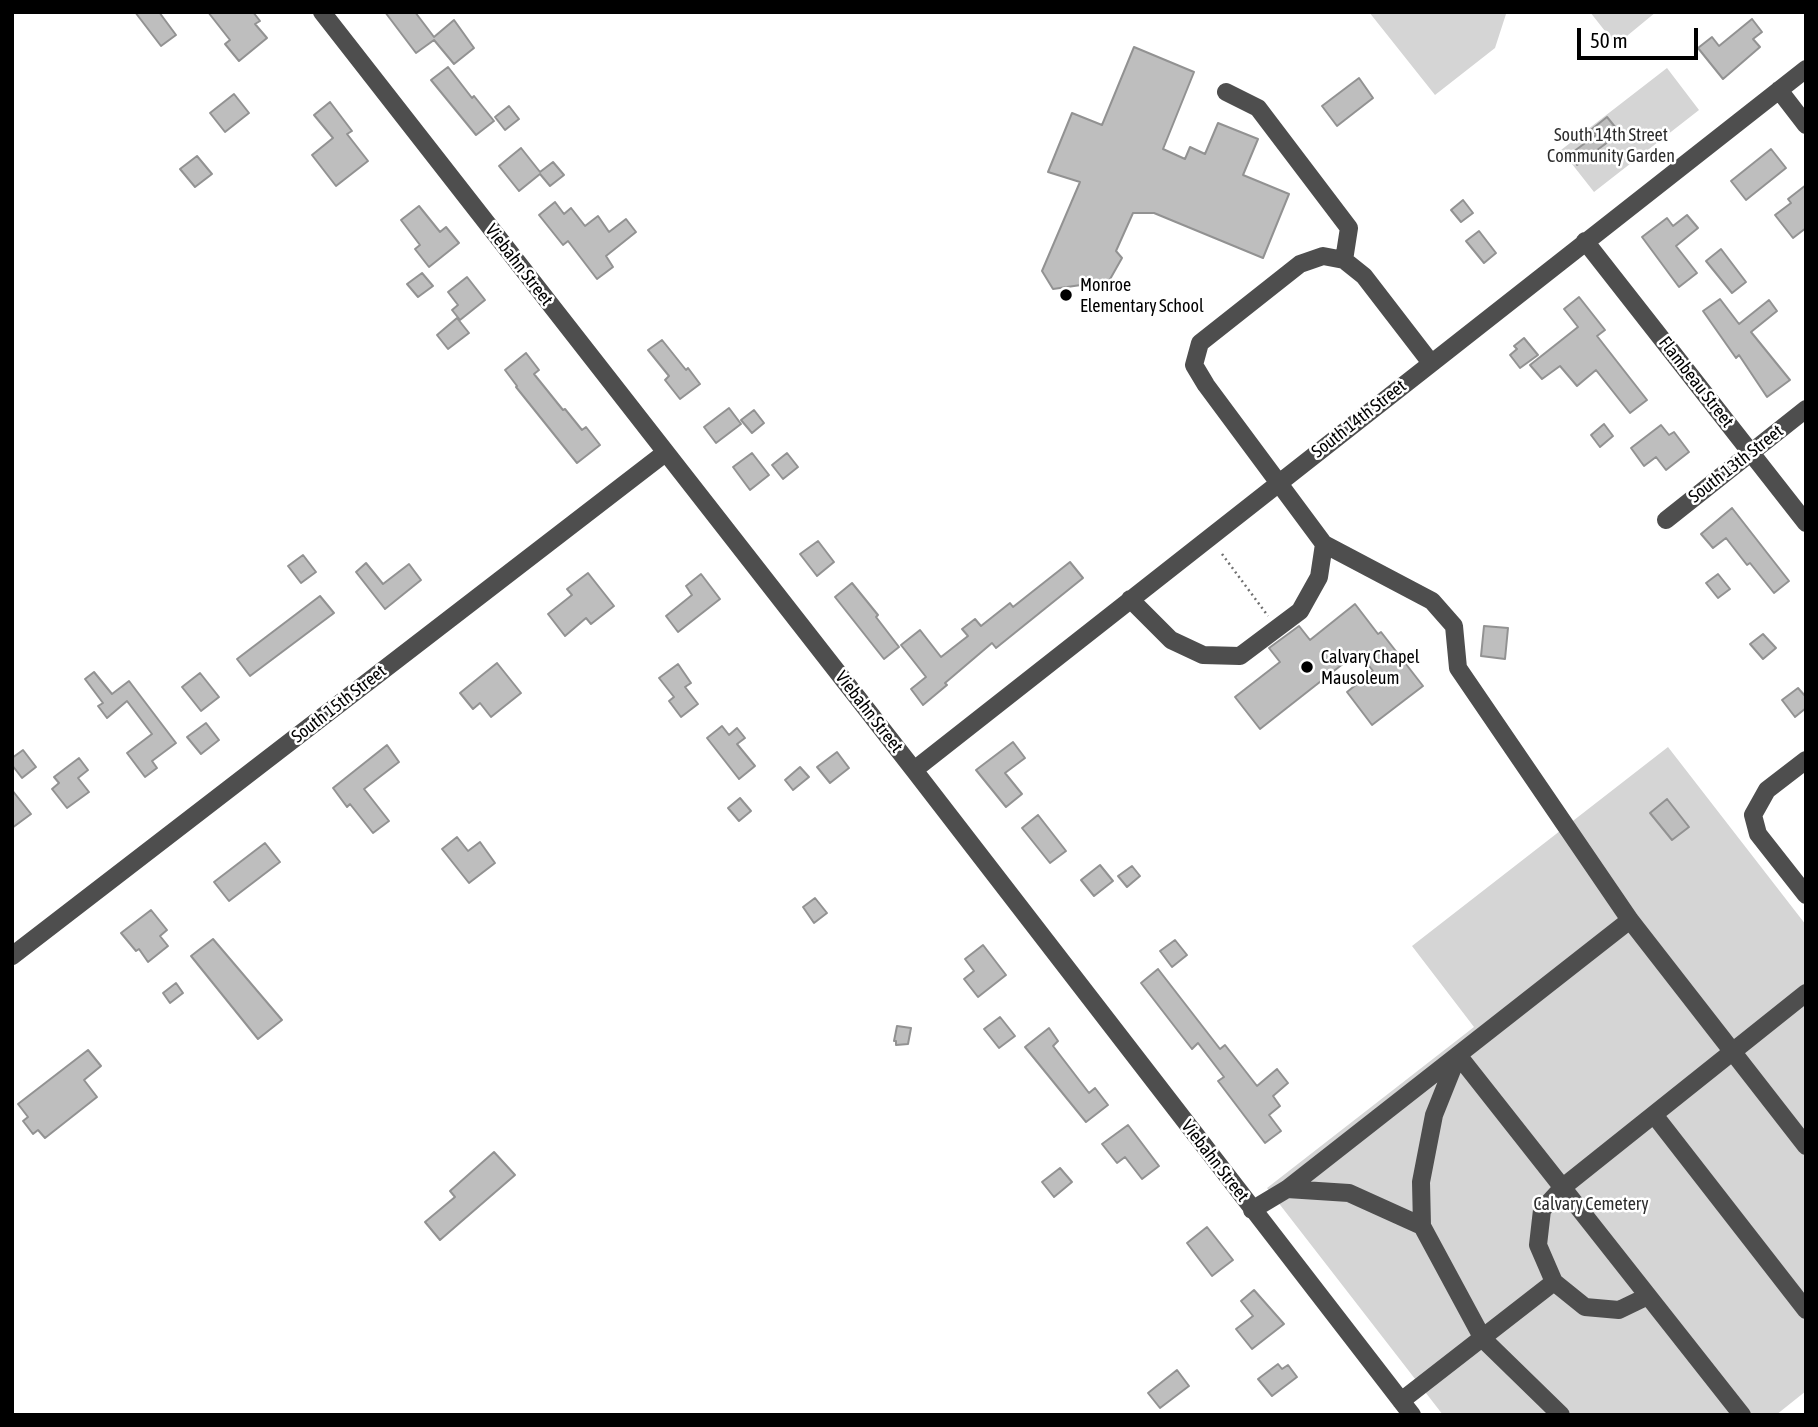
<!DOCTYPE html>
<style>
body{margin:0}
#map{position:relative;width:1818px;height:1427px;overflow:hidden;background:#fff;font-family:"Asap Condensed",sans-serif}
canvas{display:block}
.frame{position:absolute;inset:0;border:14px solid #000;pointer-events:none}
.scale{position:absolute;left:1577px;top:28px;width:121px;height:32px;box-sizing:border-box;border:4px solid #000;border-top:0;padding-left:9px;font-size:21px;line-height:24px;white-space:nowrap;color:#000;-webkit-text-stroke:5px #fff;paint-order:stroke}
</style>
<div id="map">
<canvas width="1818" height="1427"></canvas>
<div class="frame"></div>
<div class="scale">50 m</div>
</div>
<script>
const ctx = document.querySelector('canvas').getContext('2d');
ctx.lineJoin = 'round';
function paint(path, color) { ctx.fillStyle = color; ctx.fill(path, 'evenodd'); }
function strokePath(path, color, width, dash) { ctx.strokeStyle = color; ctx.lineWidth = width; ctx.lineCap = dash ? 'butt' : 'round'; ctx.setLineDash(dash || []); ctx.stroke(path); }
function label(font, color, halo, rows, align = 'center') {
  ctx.font = font + ' "Asap Condensed",sans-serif'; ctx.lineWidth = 5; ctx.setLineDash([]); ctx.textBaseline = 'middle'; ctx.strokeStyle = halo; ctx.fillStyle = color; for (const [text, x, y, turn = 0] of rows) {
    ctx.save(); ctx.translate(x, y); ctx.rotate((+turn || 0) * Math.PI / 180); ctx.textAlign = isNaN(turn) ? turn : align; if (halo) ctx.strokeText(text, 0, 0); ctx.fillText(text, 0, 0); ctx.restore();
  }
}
const green = new Path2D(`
 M1369,12h148l-11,2 -11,34 -60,47z
 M1590,12h66l-40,33z
 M1667,68l32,42 -105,82 -33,-42z
 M1668,747l138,178v466l-30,24h-333l-176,-227 207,-161 -62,-81z`);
const building = new Path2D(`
 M135,12h24l17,23 -15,11z
 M208,12h45l7,9 -5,3 12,14 -28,23 -14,-17 5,-4z
 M385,12h30l19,25 20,-17 20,28 -20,16 -20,-24 -18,13z
 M1752,19l10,13 -9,7 7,8 -37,32 -25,-31 14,-11 7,9z
 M1134,47l60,25 -31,77 22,10 5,-12 15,7 13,-31 40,16 -15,36 46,19 -26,64 -109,-45h-21l-17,38 6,7 -13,23 -56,8 -11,-18 38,-89 -32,-10 24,-59 30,12z
 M448,67l24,31 2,-2 20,25 -18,14 -45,-55z
 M1359,78l14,20 -36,28 -15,-20z
 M234,94l15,19 -24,19 -15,-19z
 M330,102l22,29 -5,3 21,27 -32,25 -24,-31 21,-17 -19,-23z
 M509,106l10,13 -14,11 -10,-13z
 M1607,117l13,16 -43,32 -8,-10 27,-20 -4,-6z
 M521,148l19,24 13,-10 11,13 -14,11 -10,-12 -21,17 -20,-25z
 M1771,149l15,19 -40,32 -15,-19z
 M197,156l15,18 -17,13 -15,-18z
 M1806,185v43l-13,10 -18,-23 16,-12 -3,-4z
 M1463,200l10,13 -12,9 -10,-12z
 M555,202l9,12 7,-6 14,18 13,-10 11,16 17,-13 10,13 -30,24 7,11 -16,12 -29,-38 -5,4 -24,-30z
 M419,206l21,26 6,-5 13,16 -30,24 -14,-18 5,-4 -19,-25z
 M1687,215l11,13 -22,18 21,27 -18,14 -37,-50 25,-19 6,8z
 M1479,231l17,22 -12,10 -18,-22z
 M1721,249l25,33 -14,11 -26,-32z
 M422,273l11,13 -15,11 -11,-13z
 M467,277l18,23 -25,20 -8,-10 6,-5 -10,-13z
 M1579,297l26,33 -8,6 50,64 -17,13 -34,-43 -19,16 -17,-20 -18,13 -12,-14 48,-38 -14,-18z
 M1720,299l19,25 30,-24 8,11 -26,21 39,48 -23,17 -28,-42 -3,3 -33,-47z
 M457,318l12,15 -21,16 -11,-14z
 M1524,338l14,17 -18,13 -10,-13 7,-6 -3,-3z
 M662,340l24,30 2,-2 12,16 -20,15 -15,-19 4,-4 -21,-26z
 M526,353l13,17 -5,4 29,36 2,-1 17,21 4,-3 14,18 -23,18 -61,-76 1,-1 -12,-16z
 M729,408l12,16 -25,19 -12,-16z
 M754,410l10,13 -12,10 -11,-13z
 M1604,424l9,12 -13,11 -9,-12z
 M1661,425l8,10 5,-3 15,20 -23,18 -10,-13 -12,9 -13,-18z
 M752,453l17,22 -19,15 -17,-23z
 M787,453l11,14 -15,12 -11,-14z
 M1732,508l57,73 -15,12 -24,-30 -3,2 -21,-27 -13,10 -12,-14z
 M818,541l16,21 -17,14 -17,-22z
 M303,555l13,17 -15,11 -13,-17z
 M1070,562l13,16 -87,70 -4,-5 -47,40 2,2 -24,20 -12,-16 15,-12 -25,-32 19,-15 21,27 27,-21 -6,-7 13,-10 6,7 29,-23 3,4z
 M366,563l17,21 26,-20 12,16 -36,29 -29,-37z
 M588,573l26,33 -23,18 -5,-6 -21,18 -17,-22 24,-19 -5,-6z
 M701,574l19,25 -42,33 -12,-16 26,-21 -6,-9z
 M1718,574l12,15 -12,9 -12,-15z
 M852,583l26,32 -2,2 23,30 -15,12 -49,-62z
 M320,596l14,17 -84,63 -13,-17z
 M1355,604l23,30 3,-2 42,54 -51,39 -25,-33 26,-21 -15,-19 -98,77 -25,-32 45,-35 -11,-14 30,-22 11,14z
 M1484,626l24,2 -3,31 -24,-3z
 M1763,634l13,14 -13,11 -13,-15z
 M497,663l24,30 -30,24 -11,-14 -7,6 -13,-16z
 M678,664l13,19 -6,4 13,17 -17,13 -12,-16 5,-4 -15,-19z
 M94,672l18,22 17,-13 47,62 -24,18 5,7 -12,9 -18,-24 25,-19 -25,-33 -20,17 -9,-12 5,-3 -18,-24z
 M200,673l19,24 -18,14 -19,-24z
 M1798,688l8,9v11l-11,9 -13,-17z
 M206,723l13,17 -18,14 -14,-17z
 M722,726l7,9 8,-7 8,10 -8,6 18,22 -16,13 -32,-41z
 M1013,742l12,16 -20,15 17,21 -16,13 -30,-37z
 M387,745l12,17 -35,27 25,32 -16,12 -23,-29 -3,3 -14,-19z
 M23,750l13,17 -14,11 -10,-13v-7z
 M837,752l12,16 -19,15 -13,-16z
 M79,758l9,12 -10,8 11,14 -22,16 -15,-19 7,-6 -5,-6z
 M800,767l9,10 -16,13 -8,-10z
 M12,790l19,24 -19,14z
 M740,798l11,13 -12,10 -11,-13z
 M1667,799l22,28 -17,13 -22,-27z
 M1038,815l28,36 -16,12 -28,-35z
 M457,837l11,14 12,-9 15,21 -26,20 -27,-34z
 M265,843l15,19 -51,39 -15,-19z
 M1100,865l13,16 -19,15 -13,-16z
 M1132,866l8,10 -13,11 -9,-11z
 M815,898l12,15 -13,10 -11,-16z
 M151,910l16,20 -7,6 8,10 -20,16 -9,-13 -3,2 -15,-18z
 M213,939l69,81 -24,19 -67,-83z
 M1175,940l12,15 -15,12 -12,-16z
 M983,945l23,30 -28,22 -14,-18 10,-8 -9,-12z
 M1158,969l62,80 5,-4 32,41 20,-17 11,14 -15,13 7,10 -11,9 12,16 -16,12 -47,-62 6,-4 -26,-34 -6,6 -51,-66z
 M176,983l7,10 -13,10 -7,-10z
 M1000,1017l15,19 -16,12 -15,-19z
 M897,1026l14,2 -3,16 -12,1v-4h-2z
 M1049,1028l9,13 -5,5 36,47 6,-5 13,17 -22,17 -61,-75z
 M88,1050l13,16 -17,14 13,17 -52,41 -7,-8 -5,4 -10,-13 5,-4 -10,-13z
 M1128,1125l31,41 -17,13 -17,-22 -8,6 -15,-19z
 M494,1152l21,23 -75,65 -15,-18 30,-25 -5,-6z
 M1060,1168l12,14 -18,15 -12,-15z
 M1207,1227l26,33 -21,16 -25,-33z
 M1254,1290l30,34 -32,25 -16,-20 17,-13 -12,-15z
 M1278,1364l4,5 6,-4 9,12 -25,19 -14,-17z
 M1177,1370l12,16 -29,22 -12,-15z`);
const path = new Path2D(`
 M1222,554l46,62`);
const minor = new Path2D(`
 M322,12l592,758 498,645
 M1779,90l27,35
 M1226,92l32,16 91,120 -5,32
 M1585,241l221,282
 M1431,363l-67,-87 -20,-16 -21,-4 -23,8 -100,79 -6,22 12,20 118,159 108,57 22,25 4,42 172,252 176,226
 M1666,520l140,-111
 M1130,599l41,41 32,15 37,1 60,-45 19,-34 5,-33
 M1806,760l-39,30 -14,25 5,19 48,61
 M914,770l892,-701
 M12,956l653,-503
 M1655,1116l151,194
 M1287,1189l62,4 73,33
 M1252,1210l35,-21 343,-269
 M1648,1296l-29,14 -34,-3 -31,-25 -16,-37 4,-35 21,-23 243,-194
 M1401,1401l153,-119
 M1561,1415l-78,-76 -61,-113 -1,-44 13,-67 24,-60 284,360`);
const markers = [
 [1066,295,7,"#000"],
 [1307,667,7,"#000"]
];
const parkNames = [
 ["South 14th Street",1611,135],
 ["Community Garden",1611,156],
 ["Calvary Cemetery",1591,1204]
];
const streetNames = [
 ["Viebahn Street",519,265,52],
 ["Flambeau Street",1696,382,52],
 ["South 14th Street",1359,419,-38],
 ["South 13th Street",1736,464,-38],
 ["South 15th Street",339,704,-38],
 ["Viebahn Street",869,712,52],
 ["Viebahn Street",1215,1161,52]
];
const poiNames = [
 ["Monroe",1080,285],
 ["Elementary School",1080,306],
 ["Calvary Chapel",1321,657],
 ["Mausoleum",1321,678]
];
paint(green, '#d5d5d5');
paint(building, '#bebebe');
strokePath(building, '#929292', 2);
strokePath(path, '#707070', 2.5, [2, 3.5]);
strokePath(minor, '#4e4e4e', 18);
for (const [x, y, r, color] of markers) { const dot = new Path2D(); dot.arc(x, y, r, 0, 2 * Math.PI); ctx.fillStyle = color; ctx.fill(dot); strokePath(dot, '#fff', 2.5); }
label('18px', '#2c2c2c', '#fff', parkNames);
label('18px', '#000', '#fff', streetNames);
label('18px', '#000', '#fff', poiNames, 'left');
</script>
